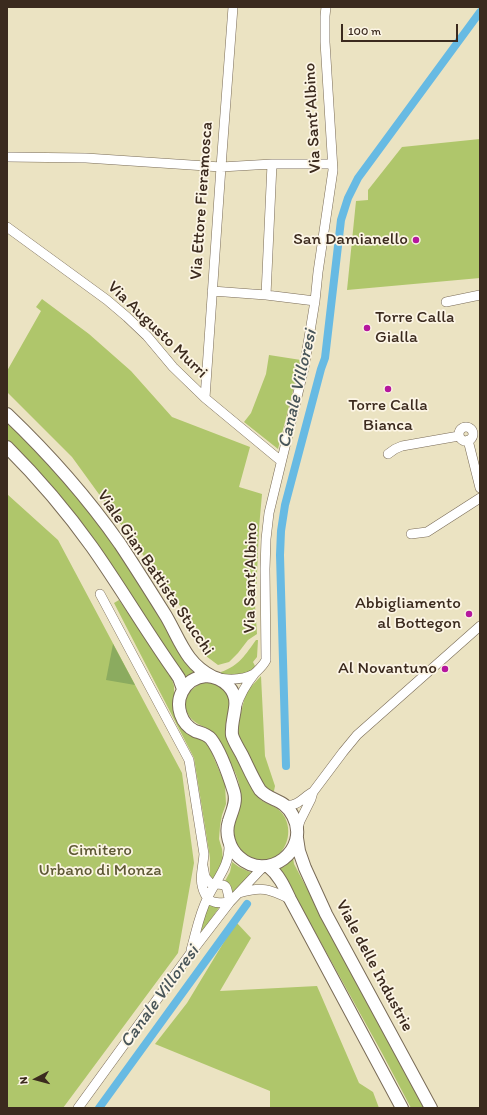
<!DOCTYPE html>
<style>
body{margin:0}
#map{position:relative;width:487px;height:1115px;overflow:hidden;background:#ebe3c2;font-family:Itim,sans-serif}
canvas{display:block}
.frame{position:absolute;inset:0;border:8px solid #3b2a1e;pointer-events:none}
.north{position:absolute;left:16px;top:1059px;width:40px;height:40px;-webkit-text-stroke:3px #fcf5e5;paint-order:stroke;rotate:264deg;font-size:11px;font-weight:700;line-height:16px;text-align:center;color:#3b2a1e}
.north::after{content:'';display:block;margin:auto;width:14px;height:18px;background:#3b2a1e;clip-path:polygon(50% 0,100% 100%,50% 72%,0 100%)}
.scale{position:absolute;left:341px;top:24px;width:117px;height:18px;box-sizing:border-box;border:2px solid #3b2a1e;border-top:0;padding-left:5px;font-size:12px;line-height:14px;white-space:nowrap;color:#3b2a1e;-webkit-text-stroke:3px #fcf5e5;paint-order:stroke}
</style>
<div id="map">
<canvas width="487" height="1115"></canvas>
<div class="frame"></div>
<div class="north">N</div>
<div class="scale">100 m</div>
</div>
<script>
const ctx = document.querySelector('canvas').getContext('2d');
ctx.lineJoin = 'round';
function paint(path, color) { ctx.fillStyle = color; ctx.fill(path, 'evenodd'); }
function strokePath(path, color, width, dash) { ctx.strokeStyle = color; ctx.lineWidth = width; ctx.lineCap = dash ? 'butt' : 'round'; ctx.setLineDash(dash || []); ctx.stroke(path); }
function label(font, color, halo, rows, align = 'center') {
  ctx.font = font + ' Itim,sans-serif'; ctx.lineWidth = 3.5; ctx.setLineDash([]); ctx.textBaseline = 'middle'; ctx.strokeStyle = halo; ctx.fillStyle = color; for (const [text, x, y, turn = 0] of rows) {
    ctx.save(); ctx.translate(x, y); ctx.rotate((+turn || 0) * Math.PI / 180); ctx.textAlign = isNaN(turn) ? turn : align; if (halo) ctx.strokeText(text, 0, 0); ctx.fillText(text, 0, 0); ctx.restore();
  }
}
const green = new Path2D(`
 M480,139v139l-133,12 9,-89 12,-1v-10l34,-43z
 M42,299l47,35 42,37 41,46 78,30 -11,40 23,7 -3,34 -3,70 -1,7 2,29 -9,6 -10,13 -9,9 -11,3 -12,-9 -15,-35 -119,-164 -65,-65v-21l34,-60 -5,-4z
 M269,355l32,5 -23,89 -34,-27 7,-9 15,-39z
 M7,421l24,23 60,69 51,73 53,87 -10,6 -178,-237z
 M7,494l51,46 124,233 12,90 -16,90 -115,155h-56z
 M119,600l50,72 2,4 3,10v20l26,33 4,2 6,8 15,35 1,20 -4,11 -2,11 -1,13 3,10 1,12 -10,20 -3,-4v-19l-16,-100 -80,-155z
 M256,640h2l-1,17 -4,5 2,4c-7,11 -22,10 -34,11v-5c19,-7 24,-17 35,-32z
 M261,676l4,80 10,30 -1,5 -3,2 -8,-8 -23,-43 -2,-9 1,-12 7,-29z
 M206,682c15,1 25,10 24,26 0,4 -2,6 -3,9 -2,9 -2,17 1,26l28,52c6,9 18,9 25,17 13,14 8,40 -10,47 -7,3 -14,2 -22,1l-19,-21c3,-14 11,-42 9,-55 -2,-10 -8,-19 -12,-28 -4,-9 -7,-18 -14,-24 -10,-7 -21,-8 -26,-20 -5,-15 5,-26 19,-30z
 M293,858l1,6 82,155 13,21 38,68h-16l-29,-55 -98,-177 -8,-6 9,-4z
 M232,862l7,5 13,6 -20,20 -1,-7 -6,-5 5,-9z
 M209,903l6,4 5,-1 -17,25 -3,-1z
 M236,922l15,16 -31,53 97,-5 42,97 14,9 6,16h-109v-17l-115,-47 32,-41z`);
const forest = new Path2D(`
 M113,644l22,41 -29,-5z`);
const canal = new Path2D(`
 M286,766l-6,-211 1,-24 4,-26 36,-136 4,-11 16,-138 7,-22 10,-20 122,-166
 M99,1108l148,-204`);
const minor = new Path2D(`
 M7,157l79,1 135,9 51,-3h60
 M7,227l100,73 20,17 20,19 26,31 32,31 76,63
 M212,291l54,4 49,6
 M266,295l6,-131
 M446,302l34,-7
 M205,398l16,-231 12,-160
 M459 434a7 7 0 1 1 14 0a7 7 0 1 1-14 0Z
 M468,440l12,48
 M388,454l7,-5 7,-3 57,-10
 M411,534l16,-2 53,-34
 M100,594l89,166 15,94c-1,14 -6,26 1,40 2,4 5,7 9,8 5,2 11,0 16,0 -5,-18 0,-17 -20,-19l-5,-6 -2,-11
 M218,678c12,2 25,2 36,-4
 M236,707c4,-12 11,-24 19,-34 4,-4 8,-7 11,-13l-1,-91 1,-30 3,-26 35,-145 11,-67 3,-29 15,-102 -8,-128v-26l1,-9
 M285,805c13,2 18,-8 28,-13
 M297,831l3,-10 11,-22 2,-7 30,-40 14,-17 123,-109
 M239,893c23,-7 30,-4 51,6
 M191,950c5,-17 8,-36 17,-53 9,-19 22,-31 21,-53
 M78,1108l112,-154 40,-52 34,-36`);
const major = new Path2D(`
 M7,414c42,40 80,83 113,130 16,24 31,48 46,72 14,24 20,48 47,61
 M7,447c31,31 60,65 85,100 29,41 54,84 83,125l4,6 4,11
 M206,676c17,1 32,14 29,32 -1,9 -4,17 -3,27 2,7 7,14 10,20 6,12 11,24 18,35 11,12 24,8 33,26 18,34 -26,67 -54,41 -10,-9 -14,-24 -10,-36 3,-10 8,-19 5,-29 -5,-16 -13,-40 -23,-53 -4,-5 -10,-6 -16,-8 -14,-7 -20,-25 -13,-39 5,-10 14,-15 24,-16z
 M297,838l2,13 6,17 21,46 105,194
 M268,866c11,9 16,20 22,33l112,209`);
const markers = [
 [416,240,4,"#b5179e"],
 [367,328,4,"#b5179e"],
 [388,389,4,"#b5179e"],
 [469,614,4,"#b5179e"],
 [445,669,4,"#b5179e"]
];
const streetNames = [
 ["Via Sant'Albino",313,118,-93],
 ["Via Ettore Fieramosca",202,201,-86],
 ["Via Augusto Murri",157,330,44],
 ["Viale Gian Battista Stucchi",155,573,56],
 ["Via Sant'Albino",251,578,-89],
 ["Viale delle Industrie",374,966,62]
];
const poiNames = [
 ["San Damianello",408,240],
 ["Torre Calla",375,318,"left"],
 ["Gialla",375,338,"left"],
 ["Torre Calla",388,406,"center"],
 ["Bianca",388,426,"center"],
 ["Abbigliamento",461,604],
 ["al Bottegon",461,624],
 ["Al Novantuno",437,669]
];
const parkNames = [
 ["Cimitero",100,851],
 ["Urbano di Monza",100,871]
];
const waterNames = [
 ["Canale Villoresi",298,389,-77],
 ["Canale Villoresi",160,997,-54]
];
paint(green, '#afc66b');
paint(forest, '#8bab5f');
strokePath(canal, '#67bae3', 8);
strokePath(minor, '#796b57', 10);
strokePath(major, '#796b57', 14);
strokePath(minor, '#fff', 9);
strokePath(major, '#fff', 12);
for (const [x, y, r, color] of markers) { const dot = new Path2D(); dot.arc(x, y, r, 0, 2 * Math.PI); ctx.fillStyle = color; ctx.fill(dot); strokePath(dot, '#fcf5e5', 1.5); }
label('17px', '#3b2a1e', '#fcf5e5', streetNames);
label('17px', '#3b2a1e', '#fcf5e5', poiNames, 'right');
label('17px', '#5e5935', '#fcf5e5', parkNames);
label('italic 18px', '#485559', '#fcf5e5', waterNames);
</script>
